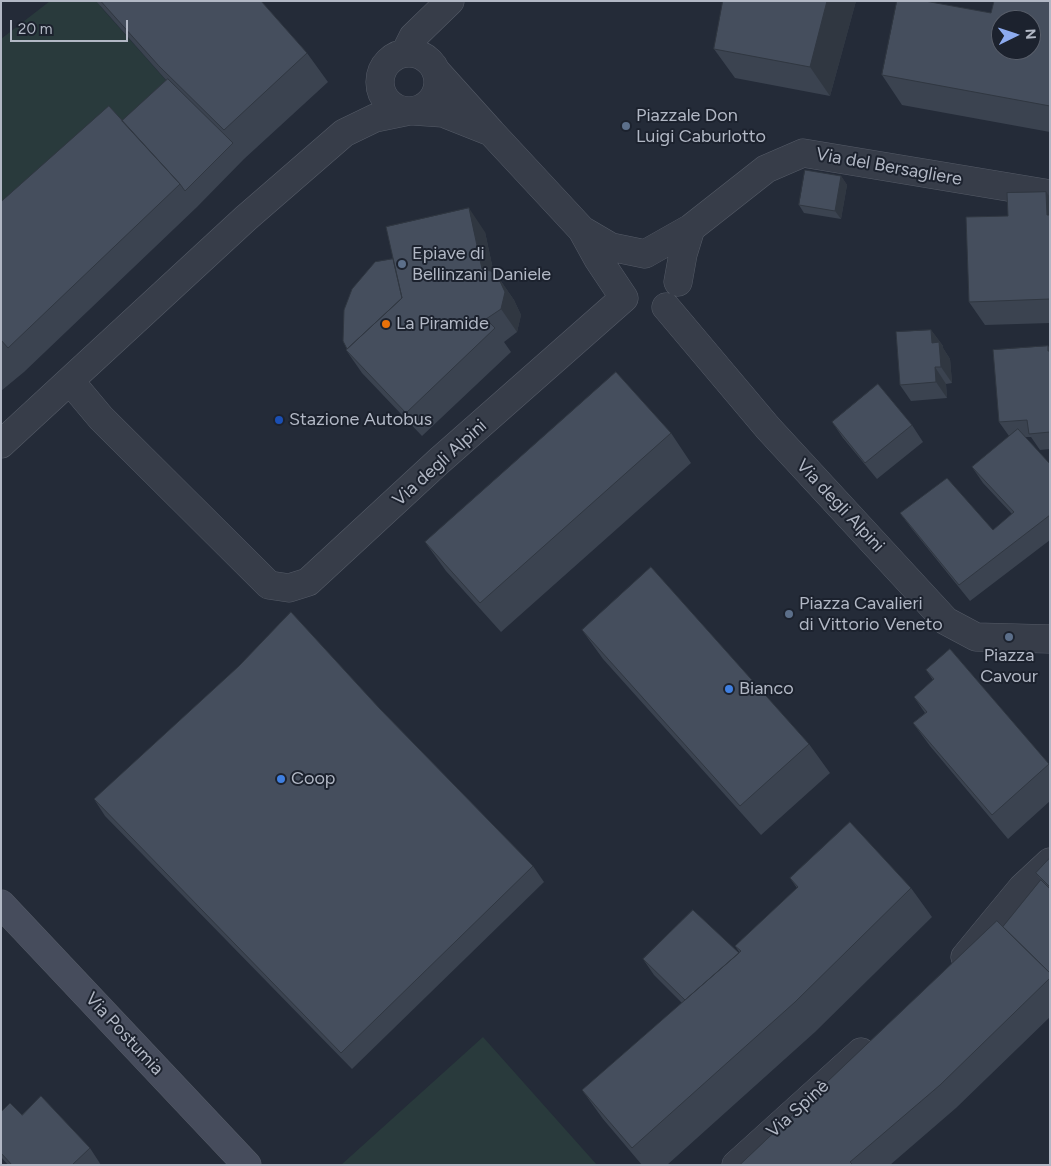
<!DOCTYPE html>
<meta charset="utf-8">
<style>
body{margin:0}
#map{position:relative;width:1051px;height:1166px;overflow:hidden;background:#242b38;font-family:Figtree,sans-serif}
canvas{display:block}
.frame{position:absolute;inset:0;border:2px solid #b2b8c5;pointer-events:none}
.north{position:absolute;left:991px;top:10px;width:50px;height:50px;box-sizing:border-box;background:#1c222e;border:1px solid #585e6a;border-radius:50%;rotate:86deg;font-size:14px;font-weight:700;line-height:20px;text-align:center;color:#b2b8c5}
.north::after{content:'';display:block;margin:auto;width:18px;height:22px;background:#8dabef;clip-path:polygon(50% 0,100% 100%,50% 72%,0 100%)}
.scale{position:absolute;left:10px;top:20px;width:118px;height:22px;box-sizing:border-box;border:2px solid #b2b8c5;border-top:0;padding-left:6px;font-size:15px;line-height:18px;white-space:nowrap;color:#b2b8c5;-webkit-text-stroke:4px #1c222e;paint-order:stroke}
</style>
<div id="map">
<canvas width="1051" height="1166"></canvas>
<div class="frame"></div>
<div class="north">N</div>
<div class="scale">20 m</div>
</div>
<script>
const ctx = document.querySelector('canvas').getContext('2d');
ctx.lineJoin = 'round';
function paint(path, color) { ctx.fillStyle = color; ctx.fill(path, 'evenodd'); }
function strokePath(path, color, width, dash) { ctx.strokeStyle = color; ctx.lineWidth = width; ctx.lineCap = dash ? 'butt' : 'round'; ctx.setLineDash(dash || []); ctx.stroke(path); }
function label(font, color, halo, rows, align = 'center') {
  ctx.font = font + ' Figtree,sans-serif'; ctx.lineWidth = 4; ctx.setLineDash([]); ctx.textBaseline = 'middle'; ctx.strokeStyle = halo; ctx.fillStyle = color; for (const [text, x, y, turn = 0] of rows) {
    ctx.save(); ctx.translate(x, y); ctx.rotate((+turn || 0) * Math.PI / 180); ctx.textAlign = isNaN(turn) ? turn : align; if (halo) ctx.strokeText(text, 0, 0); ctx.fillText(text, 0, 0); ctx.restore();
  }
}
const green = new Path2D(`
 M50,1h54l-4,5 79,89 -178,158v-214z
 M483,1037l114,128h-256z`);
const minor = new Path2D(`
 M380 82a29 29 0 1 1 58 0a29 29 0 1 1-58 0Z
 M405,53l8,-16 37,-36
 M414,111l29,2 48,19 -55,-61
 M491,132l91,98
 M691,228l75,-59 37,-16 247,41
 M666,307l102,121 178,193 30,16 74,2
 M70,381l31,37 168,167 20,3 19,-6 131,-121 185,-163 -26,-39 -16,-29 29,17 34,7 46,-26 -8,26 -5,28
 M1,444l245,-226 98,-85 31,-15 34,-7`);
const tertiary = new Path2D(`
 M965,957l57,-69 28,-26
 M736,1165l125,-113`);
const secondary = new Path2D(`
 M1,904l246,261`);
const wall = new Path2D(`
 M96,1h165l46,52 21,29 -84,77 -47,48 -173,165 -23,19v-189l121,-81 44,-41z
 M723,1h133l-26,95 -95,-18 -21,-29z
 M1050,1v131l-148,-27 -20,-30 109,-62z
 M841,176l6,9 -6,34 -37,-6 -5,-8z
 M1050,197v126l-65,2 -16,-23 39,-86z
 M485,232l9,42 4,3 16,23 7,15 -4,17 -13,10 7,10 -89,84 -60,-63 -16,-23 47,-91z
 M931,330l12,16v2l7,11 2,24 -6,1 1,14 -36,3 -11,-16z
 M1048,346l2,2v101l-10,1 -9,-13h-6l25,27v76l-80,61 -58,-72 -12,-16 93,17 19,-16 -29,-31 -11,-16 37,-31 -10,-14z
 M832,422l80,3 11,17 -46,37 -34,-41z
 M671,433l20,30 -190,169 -55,-61 -21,-29z
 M582,630l227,114 21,29 -69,62 -158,-176z
 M950,649l100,117v35l-42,38 -78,-93 -17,-23 12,-10 -11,-16 19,-17 -7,-10z
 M380,709l153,157 11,16 -192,187 -247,-253 -11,-17z
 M1050,858v159l-94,91 -66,57h-150l263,-238 38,-47 -5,-7z
 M790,878l121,10 21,29 -117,115 -148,133h-25l-39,-46 -21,-29 100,-87 -28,-28 -11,-16 96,-6h1l-5,-7 62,-58z
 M1,1112l21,3 68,33 11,17h-93l-7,-8z`);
const shadedWall = new Path2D(`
 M827,1h29l-26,95 -20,-29z
 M841,176l6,9 -6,34 -6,-8z
 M1046,192l4,5v22l-3,-4z
 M469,208l16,24 13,61 -16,-24z
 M498,277l16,23 7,15 -4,17 -16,-23z
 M931,330l12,16v2l7,11 2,24 -11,-16 -9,-24z
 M935,367l11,17 1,14 -11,-16z`);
const building = new Path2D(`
 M101,1h160l46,52 -83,77 -65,-64z
 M723,1h104l-17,66 -96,-18z
 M897,1h28l66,12 3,-12h56v105l-168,-31zM1001,20h30v30h-30z
 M168,79l65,64 -48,48 -5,-7 -58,-63z
 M109,106l71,78 -172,164 -7,-8v-138z
 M805,170l36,6 -6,35 -36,-6z
 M1046,192l1,23h3v84l-81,3 -3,-85 42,-1 -1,-23z
 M469,208l13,61 9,2 7,6 7,15 -4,17 -15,10 9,9 -89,85 -60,-63 56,-52 -16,-71z
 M393,259l9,39 -55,51 -4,-8 1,-31 8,-21 23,-27z
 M931,330l1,13 7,-1 2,25h-6l1,15 -36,3 -4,-53z
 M1048,346v5h2v81l-21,2 -2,-14 -28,2 -6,-72z
 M616,372l55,61 -191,170 -55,-61z
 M878,384l34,41 -47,38 -33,-41z
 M1018,429l32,35v51l-91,70 -59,-72 47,-35 46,52 21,-18 -42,-45z
 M651,567l158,177 -69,62 -158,-176z
 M291,612l89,97 153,157 -192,187 -247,-254 145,-133z
 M950,649l99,115 -57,51 -79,-92 14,-11 -13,-15 20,-18 -8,-9z
 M850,822l61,66 -116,114 -163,146 -50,-58 159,-139 -6,-5 63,-59 -8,-9z
 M1050,858v29l-14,-14z
 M1041,880l9,9v84l-47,-46z
 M693,910l46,43 -54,47 -42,-41z
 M997,921l53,52v5l-110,107 -90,77 3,3h-113z
 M41,1096l49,52 -18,17h-60l-11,-12v-41l9,-9 12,12z`);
const markers = [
 [626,126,5,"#5c6f8a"],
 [402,264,5,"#5c6f8a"],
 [386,324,5,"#e8710a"],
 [279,420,5,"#1a4fb4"],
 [789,614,5,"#5c6f8a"],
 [1009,637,5,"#5c6f8a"],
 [729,689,5,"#3f7fe0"],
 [281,779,5,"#3f7fe0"]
];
const poiNames = [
 ["Piazzale Don",636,116],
 ["Luigi Caburlotto",636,137],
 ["Epiave di",412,254],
 ["Bellinzani Daniele",412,275],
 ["La Piramide",396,324],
 ["Stazione Autobus",289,420],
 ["Piazza Cavalieri",799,604],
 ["di Vittorio Veneto",799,625],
 ["Piazza",1009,656,"center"],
 ["Cavour",1009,677,"center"],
 ["Bianco",739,689],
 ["Coop",291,779]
];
const streetNames = [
 ["Via del Bersagliere",889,167,10],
 ["Via degli Alpini",440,463,-42],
 ["Via degli Alpini",840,506,47],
 ["Via Postumia",124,1034,47],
 ["Via Spinè",798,1109,-42]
];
paint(green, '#293a3c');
strokePath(minor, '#555b67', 29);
strokePath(tertiary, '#555b67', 29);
strokePath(secondary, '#555b67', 29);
strokePath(minor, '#373d49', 28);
strokePath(tertiary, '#373d49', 28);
strokePath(secondary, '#464c5c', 28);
paint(wall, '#3b4350');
paint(shadedWall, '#303741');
paint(building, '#454e5d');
strokePath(building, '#303741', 1);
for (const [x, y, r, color] of markers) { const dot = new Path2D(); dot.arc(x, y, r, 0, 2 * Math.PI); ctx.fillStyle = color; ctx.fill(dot); strokePath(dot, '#1c222e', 2); }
label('18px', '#b2b8c5', '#1c222e', poiNames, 'left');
label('18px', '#b2b8c5', '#1c222e', streetNames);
</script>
